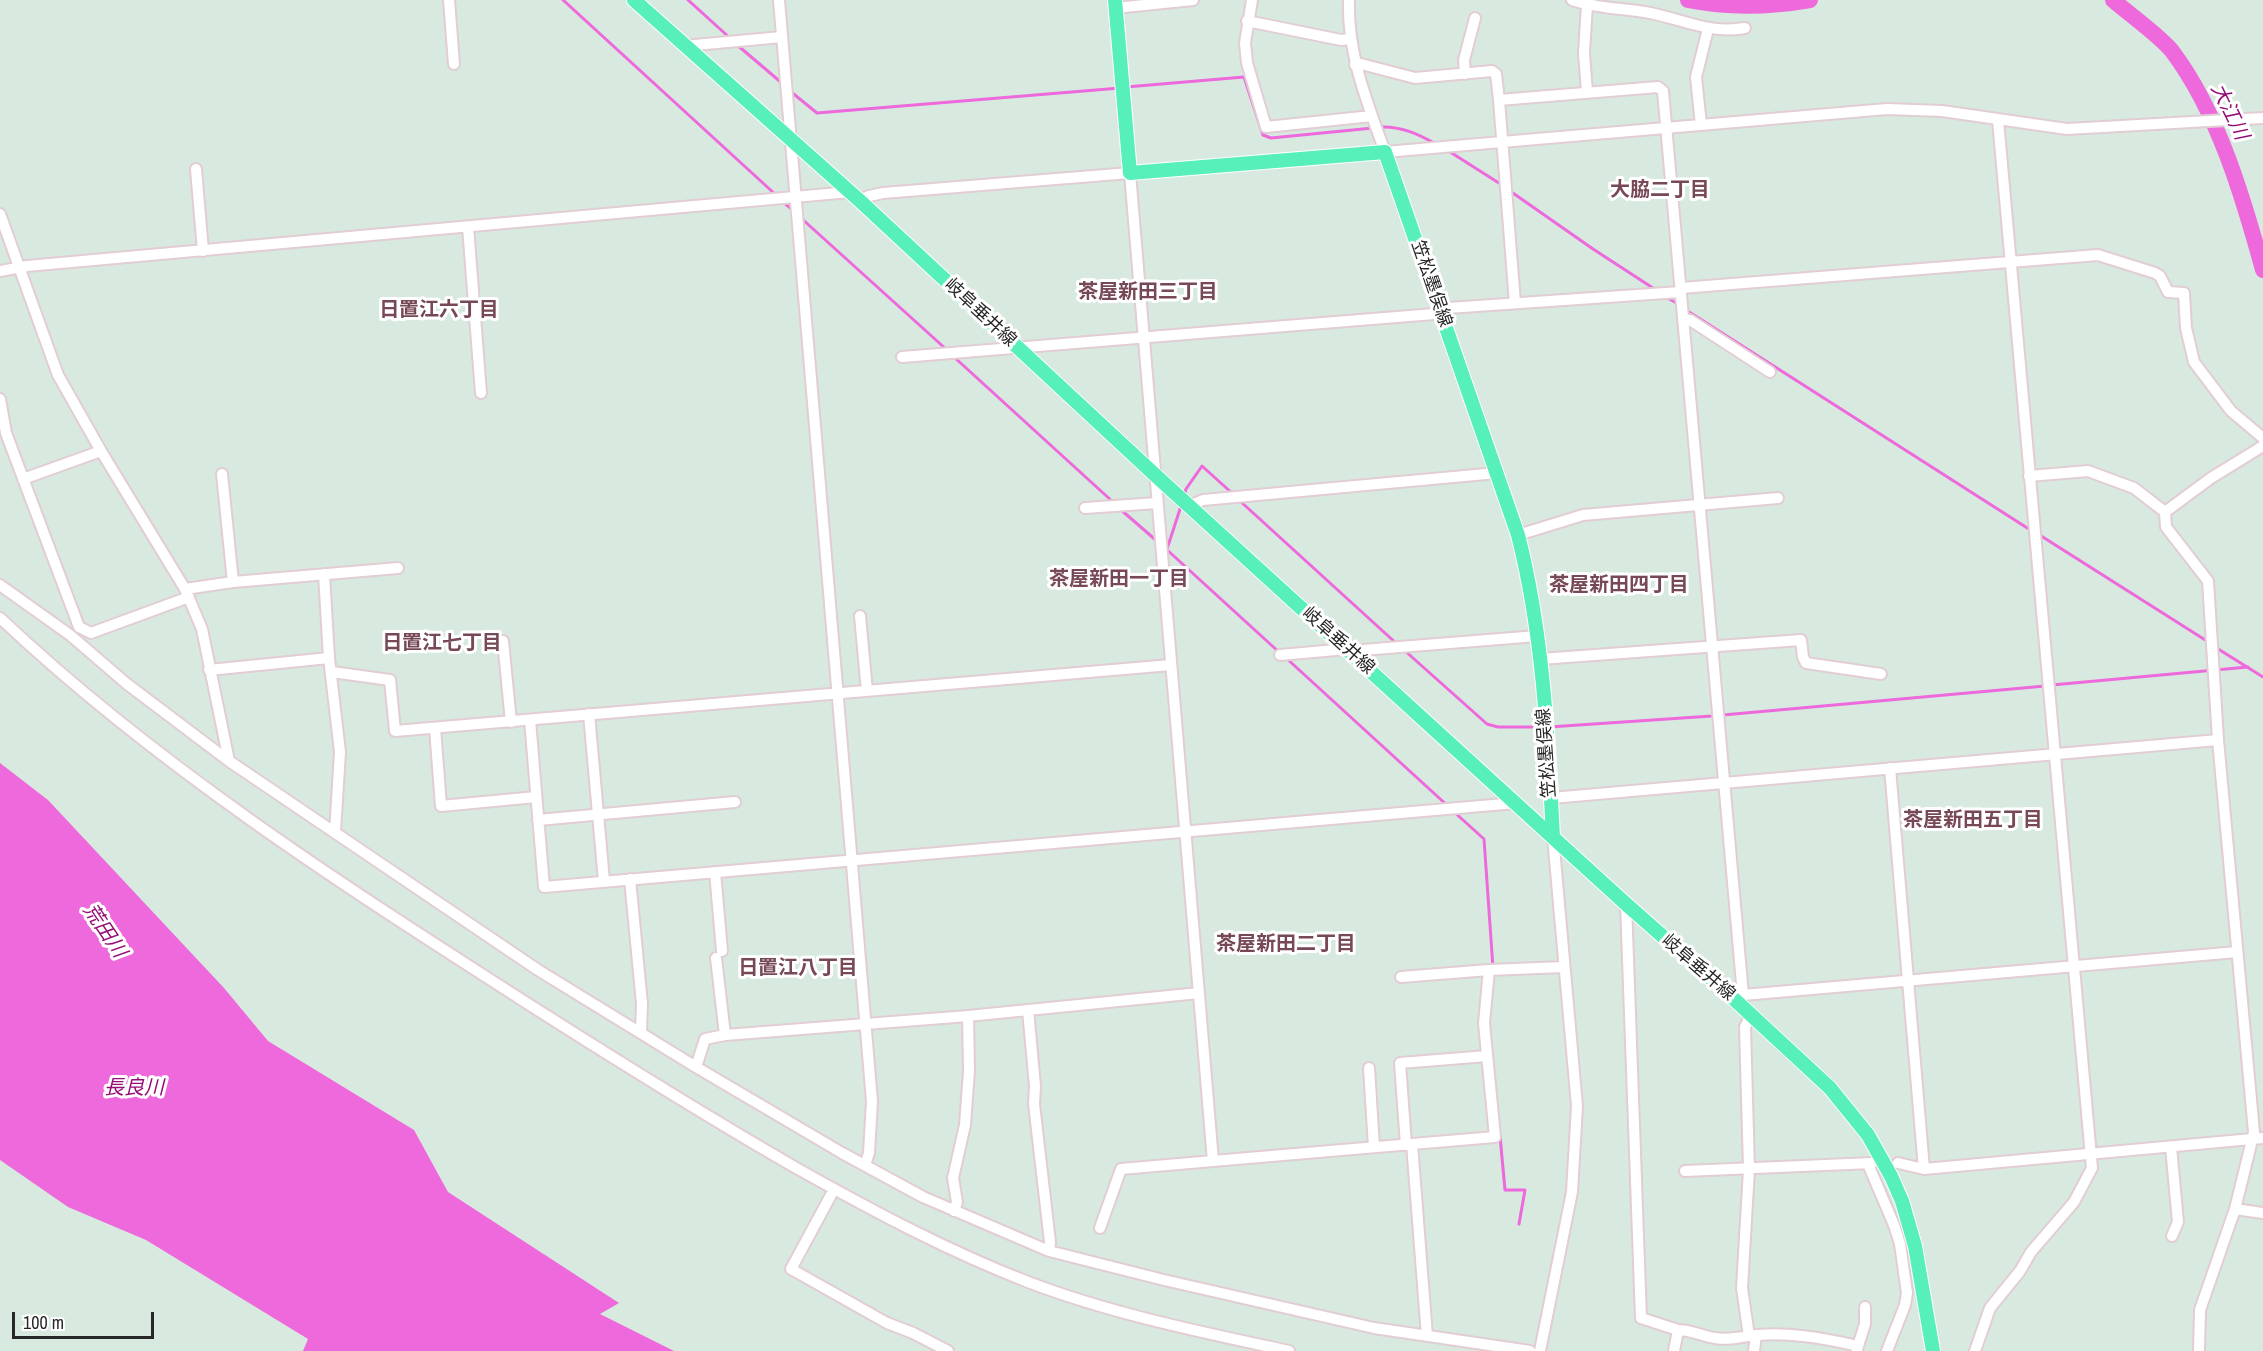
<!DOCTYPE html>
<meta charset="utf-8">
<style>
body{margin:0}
#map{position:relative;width:2263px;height:1351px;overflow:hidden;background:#d8eae0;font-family:"Archivo Narrow",sans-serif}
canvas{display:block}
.scale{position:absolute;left:12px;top:1312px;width:142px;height:27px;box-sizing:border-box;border:3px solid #272727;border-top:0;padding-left:8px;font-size:18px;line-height:21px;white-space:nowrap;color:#272727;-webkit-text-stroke:4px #fff;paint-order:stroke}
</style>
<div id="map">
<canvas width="2263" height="1351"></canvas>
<div class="scale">100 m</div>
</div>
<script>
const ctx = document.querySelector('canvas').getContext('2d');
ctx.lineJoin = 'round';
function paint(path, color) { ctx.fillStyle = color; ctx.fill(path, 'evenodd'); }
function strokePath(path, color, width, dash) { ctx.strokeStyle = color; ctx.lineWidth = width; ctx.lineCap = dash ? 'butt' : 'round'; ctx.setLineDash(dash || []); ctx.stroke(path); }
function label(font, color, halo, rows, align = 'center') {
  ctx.font = font + ' "Archivo Narrow","Noto Sans JP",sans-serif'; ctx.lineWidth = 6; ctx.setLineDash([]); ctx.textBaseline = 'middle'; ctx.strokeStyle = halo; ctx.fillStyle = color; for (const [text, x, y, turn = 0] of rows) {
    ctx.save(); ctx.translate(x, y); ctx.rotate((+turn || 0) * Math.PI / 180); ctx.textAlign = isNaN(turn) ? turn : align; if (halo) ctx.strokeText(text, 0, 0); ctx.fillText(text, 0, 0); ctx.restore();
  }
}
const water = new Path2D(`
 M0,763l48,37 176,188 44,53 146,89 34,62 171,111 -19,11 74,37h-371l5,-12 -162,-99 -78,-33 -68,-47z`);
const stream = new Path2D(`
 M563,0l213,195
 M688,0l43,39
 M736,44l47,40
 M1126,87l118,-10 19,58 8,3 102,-10
 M790,91l27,22 303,-25
 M1380,127c21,-1 38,7 56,17
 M1447,150l55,35
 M1510,191l83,58 63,41
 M783,202l11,9
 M801,218l146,132
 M1666,297l12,7
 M1686,310l346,221
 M954,357l159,145
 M1184,496l2,-7 16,-23 31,28
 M1240,501l157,143
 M1120,509l38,33
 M2038,534l172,109
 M1165,548l115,105
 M1167,549l14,-43
 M2215,647l48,30
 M1404,650l83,74 11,3h45
 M1285,657l164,150
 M2052,685l196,-18
 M1549,727l163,-11 333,-30
 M1453,811l31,28 9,129
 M1500,1136l5,54h20l-6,34`);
const river = new Path2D(`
 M1688,0c40,8 82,7 122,0
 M2113,0c16,14 47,36 59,51 46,61 71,146 91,219`);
const minor = new Path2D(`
 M449,0l5,64
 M779,0l93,1101 -3,52 -4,12
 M1252,0l-7,43 2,20 19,64 106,-11
 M1349,0c-2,53 18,102 36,152l502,-43 55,2 125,18 196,-11
 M1572,0c26,9 52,8 78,13 35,7 59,21 95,15
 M1587,5l-3,48 3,39
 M1115,8l78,-8
 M1247,21l94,19 9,-1
 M684,46l98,-9
 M1355,65l6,-1 54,14 77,-7 4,3 3,26 159,-13 5,4 80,904 -8,5
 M1465,74l-1,-14 11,-42
 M1499,100l16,203
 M1701,125l-5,-48 12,-48
 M196,169l7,82
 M859,200l10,-4 14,-3 247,-20 83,988 199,-17 15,192
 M0,214l58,161 43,76 84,138 17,40 27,132
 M468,227l13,166
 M0,271l27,-5 823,-74
 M1681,288l417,-33 57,18 5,3 8,16 16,1 2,35 8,34 37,49 32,27
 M1683,320h7l80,52
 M902,357l532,-43 14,-6 232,-16
 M0,399l6,34 73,194 12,6 98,-36
 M222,474l11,108
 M2029,476l59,-5 46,17 31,24 46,-34 52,-32
 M23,479l78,-28
 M1189,506l14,-6 294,-27
 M1085,508l72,-5
 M2165,512l1,15 42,54 10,159 36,392 -19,77 -35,101 -1,41
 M1518,535l65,-20 195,-17
 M324,574l5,84 11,94 -5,80
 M0,585l70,50 57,49 102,77 309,209 158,97 146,86 81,44 126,54 115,29 210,48 156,23
 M185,589l48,-7 165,-14
 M860,616l7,75
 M0,618c157,148 341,266 522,382 91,58 182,115 276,169 75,42 150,82 230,113 84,32 173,50 261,69
 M503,641l8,81
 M1350,651l187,-15
 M1280,655l67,-6
 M1540,659l261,-19 2,17 3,6 75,11
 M209,670l120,-12
 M332,672l58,8 5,51 776,-66
 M589,714l15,167
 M530,720l14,167 972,-84
 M435,728l6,78 95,-9
 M1890,768l34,401
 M1551,798l667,-58
 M538,820l197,-18
 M715,872l7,79
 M630,879l12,125 -1,28
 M1626,904l15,414 37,12
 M716,958l9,77
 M1401,977l88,-7 75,-3
 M1743,995l494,-43
 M1028,1010l7,76 -1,18 16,138 -1,9
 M696,1067l9,-28 20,-4 243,-19 231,-23
 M1369,1068l5,79
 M1412,1144l83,-7 -11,-114 5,-53
 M1406,1145l-6,-82 87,-7
 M2171,1147l7,75 -6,14
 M1898,1163l26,6 339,-31
 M1868,1164l26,61 6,19 7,49 -2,12 -18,46
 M1685,1171l187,-8
 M831,1195l-40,74 96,54 26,10 35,18
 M2235,1209l28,4
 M954,1211l3,-9 -4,-24 12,-53 4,-54 -1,-55
 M1100,1228l21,-59 92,-8
 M1749,1336c36,-5 74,2 109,10l-1,5
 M1858,1346l7,-22v-17
 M1540,1351l32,-159 5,-86 -24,-269
 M1674,1351l4,-21c14,0 23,6 37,8 12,2 22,0 34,-2l-7,-48 7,-119 -4,-142 6,-12
 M1754,1351l2,-16
 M1975,1351l15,-43 30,-37 11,-19 43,-50 18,-34 -94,-1048`);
const major = new Path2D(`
 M634,0l225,200 295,274 472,430 109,96 95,88 38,47 23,41 11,25 13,45 18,105
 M1115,0l15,173 255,-21 133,383c25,98 30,201 35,302`);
const streetNames = [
 ["笠松墨俣線",1431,284,71],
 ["岐阜垂井線",980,313,43],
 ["岐阜垂井線",1338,641,42],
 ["笠松墨俣線",1547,753,-94],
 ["岐阜垂井線",1698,968,41]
];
const waterNames = [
 ["大江川",2229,112,64],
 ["荒田川",104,931,56],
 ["長良川",134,1089]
];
const neighbourhoodNames = [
 ["大脇二丁目",1660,191],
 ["茶屋新田三丁目",1148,293],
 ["日置江六丁目",439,311],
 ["茶屋新田一丁目",1119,580],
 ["茶屋新田四丁目",1619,586],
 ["日置江七丁目",442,644],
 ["茶屋新田五丁目",1973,821],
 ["茶屋新田二丁目",1286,945],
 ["日置江八丁目",798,969]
];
paint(water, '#ee69db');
strokePath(stream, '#ee69db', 3);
strokePath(river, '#ee69db', 16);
strokePath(minor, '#e1cdd3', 14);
strokePath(major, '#fff', 16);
strokePath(minor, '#fff', 10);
strokePath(major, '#57f0ba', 14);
label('18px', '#272727', '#fff', streetNames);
label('italic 20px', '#950d77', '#fff', waterNames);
label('bold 20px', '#774856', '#fff', neighbourhoodNames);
</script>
